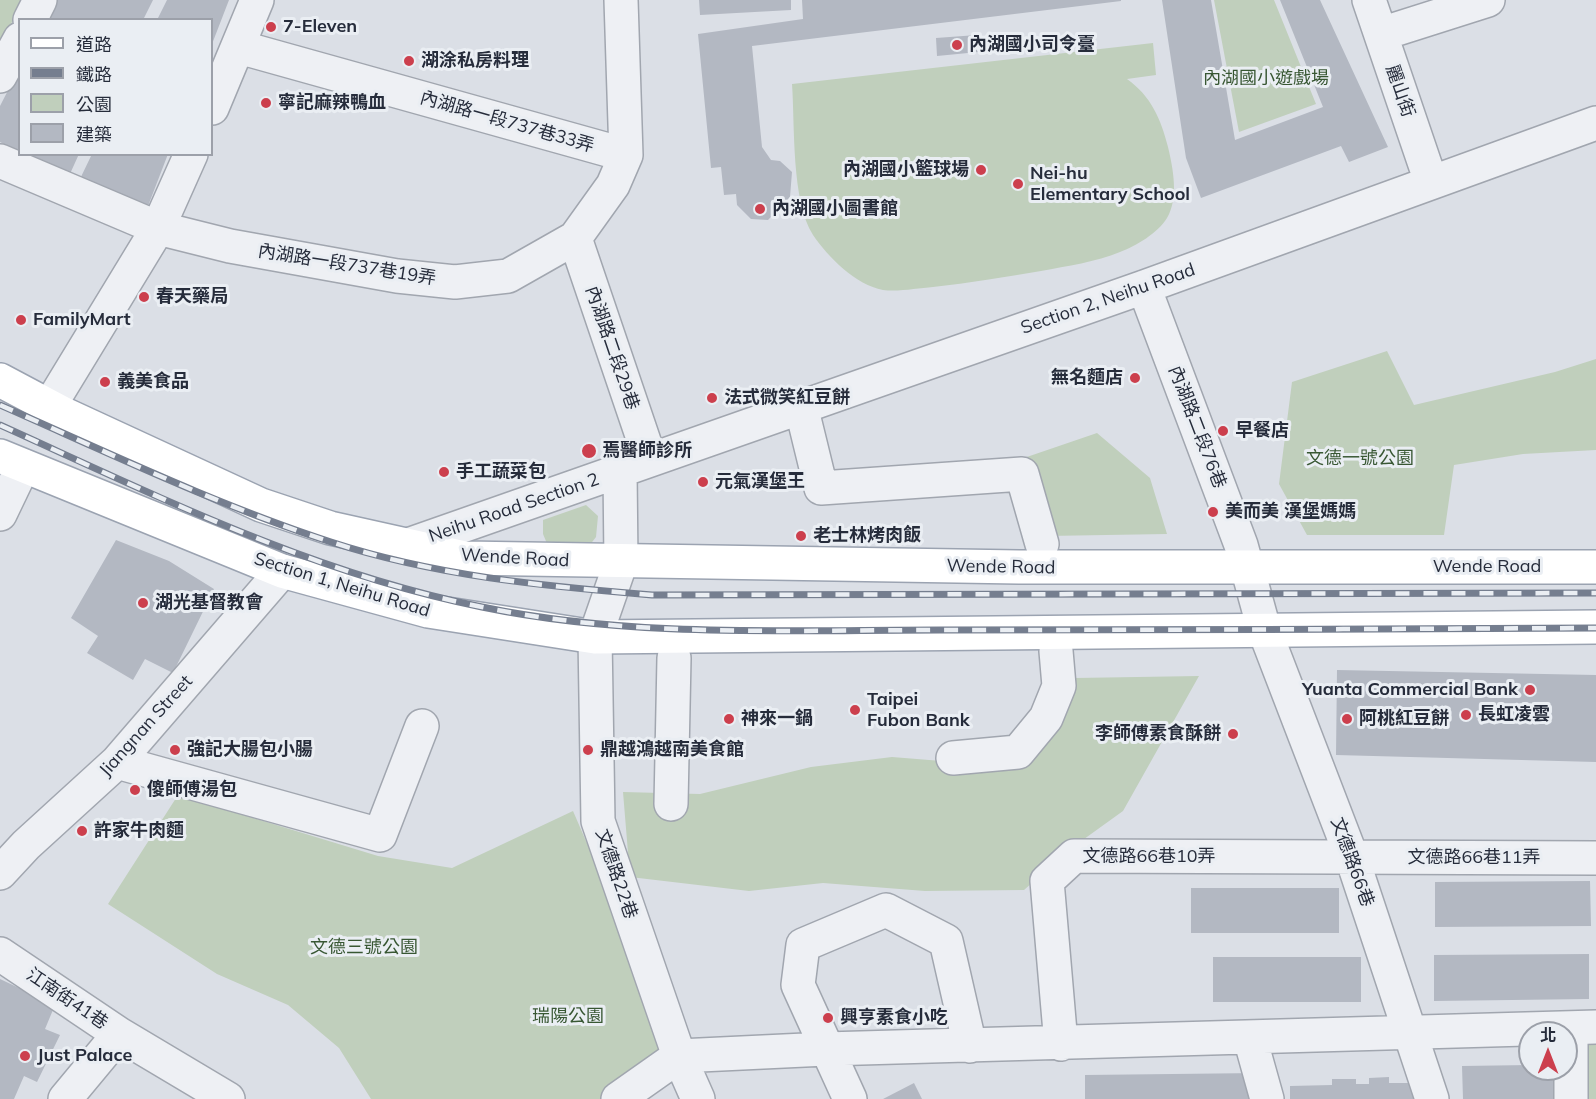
<!DOCTYPE html>
<meta charset="utf-8">
<style>
body{margin:0}
#map{position:relative;width:1596px;height:1099px;overflow:hidden;background:#dbdfe6;font-family:Mulish,"Noto Sans TC",sans-serif}
canvas{display:block}
.legend{position:absolute;left:18px;top:18px;width:195px;height:138px;box-sizing:border-box;background:#eaeef3;border:2px solid #9ca0a9;margin:0;padding:8px 10px;list-style:none;font-size:18px;color:#262c3b}
.legend li{display:flex;align-items:center;gap:12px;height:30px}
.legend b{width:30px;border:2px solid #9ca0a9}
.north{position:absolute;left:1518px;top:1021px;width:60px;height:60px;box-sizing:border-box;background:#eaeef3;border:2px solid #9ca0a9;border-radius:50%;rotate:0deg;font-size:16px;font-weight:700;line-height:24px;text-align:center;color:#262c3b}
.north::after{content:'';display:block;margin:auto;width:21px;height:27px;background:#cc3f4d;clip-path:polygon(50% 0,100% 100%,50% 72%,0 100%)}
</style>
<div id="map">
<canvas width="1596" height="1099"></canvas>
<ul class="legend">
<li><b style="height:8px;background:#fff"></b>道路</li>
<li><b style="height:8px;background:#757e8f"></b>鐵路</li>
<li><b style="height:16px;background:#c0cfbc"></b>公園</li>
<li><b style="height:16px;background:#b3b8c2"></b>建築</li>
</ul>
<div class="north">北</div>
</div>
<script>
const ctx = document.querySelector('canvas').getContext('2d');
ctx.lineJoin = 'round';
function paint(path, color) { ctx.fillStyle = color; ctx.fill(path, 'evenodd'); }
function strokePath(path, color, width, dash) { ctx.strokeStyle = color; ctx.lineWidth = width; ctx.lineCap = dash ? 'butt' : 'round'; ctx.setLineDash(dash || []); ctx.stroke(path); }
function label(font, color, halo, rows, align = 'center') {
  ctx.font = font + ' Mulish,"Noto Sans TC",sans-serif'; ctx.lineWidth = 6; ctx.setLineDash([]); ctx.textBaseline = 'middle'; ctx.strokeStyle = halo; ctx.fillStyle = color; for (const [text, x, y, turn = 0] of rows) {
    ctx.save(); ctx.translate(x, y); ctx.rotate((+turn || 0) * Math.PI / 180); ctx.textAlign = isNaN(turn) ? turn : align; if (halo) ctx.strokeText(text, 0, 0); ctx.fillText(text, 0, 0); ctx.restore();
  }
}
const green = new Path2D(`
 M0,0h24l-24,44z
 M1214,0h60l42,104 -77,28z
 M1153,43l3,32 -29,4c24,17 34,40 41,68 5,21 11,51 -1,71 -9,15 -31,28 -47,34 -24,10 -53,14 -79,19 -36,6 -72,12 -108,16 -15,1 -34,5 -50,3 -27,-5 -55,-33 -70,-55 -22,-35 -18,-109 -21,-151z
 M1387,351l27,54 141,-33 41,-13v91l-73,4 -69,11 -10,70h-137l-28,-51 13,-102z
 M1097,433l53,45 17,56 -121,2 -28,-76z
 M586,505l12,11 -2,21 -7,9h-41l-5,-12v-14z
 M1199,676l-76,135 -50,36 -49,43 -99,1 -102,-8 -74,8 -119,-14 -7,-85 77,2 111,-27 81,-10 62,5 64,-4 57,-80z
 M178,795l200,61 74,12 121,-57 45,104 49,144 -64,40h-232l-32,-51 -51,-43 -71,-31 -109,-70z
 M1585,1038h11v61h-8z`);
const building = new Path2D(`
 M53,0h100l-10,20h-100z
 M167,0h62l-17,44v-24h-55z
 M699,0h92v10l-91,5z
 M802,0h319v1l-369,45 10,101 9,13 9,1 12,11 -2,25 -22,23 -17,-1 -14,-14 -1,-11 -12,1 -3,-28 -10,1 -13,-134 105,-15z
 M1162,0h49l24,140 88,-33 -43,-107h40l68,147 -39,15 -8,-16 -140,52 -15,-40z
 M977,35l1,17 -41,4 -1,-18z
 M20,67v85l-20,-10v-36z
 M25,154h54l-10,22z
 M92,154h76l-20,52 -69,-25z
 M116,540l53,21 45,28 -41,84 -28,-14 -12,21 -46,-27 11,-17 -27,-18z
 M1337,670l259,5v87l-260,-7z
 M1590,881l1,45 -156,1v-45z
 M1191,888h148v45h-148z
 M1589,954v45l-155,2v-46z
 M1213,957h148v45h-148z
 M0,979l55,26 -10,24 15,6 -23,47 -13,-6 -10,23h-14z
 M1530,1065v4h25v30h-92l-1,-33z
 M1260,1073l1,26h-176v-24z
 M1389,1077v6h28v16h-127v-13l42,-1v-6h24v5h13v-6z
 M914,1083l8,16h-39z`);
const minor = new Path2D(`
 M1369,0l62,182
 M30,20l10,-20
 M1381,34l107,-34
 M239,47l387,108
 M0,76l20,-37
 M212,108l45,-108
 M0,161l158,67 72,18 167,30 58,6 53,-6 67,-38 38,-53 13,-30 -5,-155
 M575,238l75,221
 M1144,287l97,258 23,84 88,229 80,241
 M801,406l20,82 201,-14 20,70
 M49,407l109,-179 33,-74
 M620,471l1,91 -26,75 3,184 81,235 19,43
 M0,514l23,-48
 M408,545l736,-258 452,-164
 M953,758l65,-6 28,-34 13,-32 -3,-35
 M117,762l263,73 42,-109
 M671,804l3,-146
 M0,873l26,-28 91,-83 165,-191
 M0,954l119,80 109,65
 M1571,1028v71
 M1250,1038l17,61
 M1061,1044l-14,-163 27,-25 522,2
 M65,1099l54,-65
 M618,1099l61,-43 147,-7 770,-22
 M850,1099l-52,-114 5,-40 83,-35 60,31 24,105`);
const major = new Path2D(`
 M0,380l64,34 197,91 69,23 135,30 554,9h577
 M0,456l282,115 146,40 167,26 1001,-10`);
const rail = new Path2D(`
 M0,405c109,48 217,100 331,137 104,34 212,44 321,53l944,-2
 M0,425c157,71 312,148 482,182 150,31 306,23 458,23 219,0 437,-1 656,-2`);
const markers = [
 [271,27,6,"#cc3f4d"],
 [957,45,6,"#cc3f4d"],
 [409,61,6,"#cc3f4d"],
 [266,103,6,"#cc3f4d"],
 [981,170,6,"#cc3f4d"],
 [1018,184,6,"#cc3f4d"],
 [760,209,6,"#cc3f4d"],
 [144,297,6,"#cc3f4d"],
 [21,320,6,"#cc3f4d"],
 [1135,378,6,"#cc3f4d"],
 [105,382,6,"#cc3f4d"],
 [712,398,6,"#cc3f4d"],
 [1223,431,6,"#cc3f4d"],
 [589,451,8,"#cc3f4d"],
 [444,472,6,"#cc3f4d"],
 [703,482,6,"#cc3f4d"],
 [1213,512,6,"#cc3f4d"],
 [801,536,6,"#cc3f4d"],
 [143,603,6,"#cc3f4d"],
 [1530,690,6,"#cc3f4d"],
 [855,710,6,"#cc3f4d"],
 [1466,715,6,"#cc3f4d"],
 [729,719,6,"#cc3f4d"],
 [1347,719,6,"#cc3f4d"],
 [1233,734,6,"#cc3f4d"],
 [175,750,6,"#cc3f4d"],
 [588,750,6,"#cc3f4d"],
 [135,790,6,"#cc3f4d"],
 [82,831,6,"#cc3f4d"],
 [828,1018,6,"#cc3f4d"],
 [25,1056,6,"#cc3f4d"]
];
const poiNames = [
 ["7-Eleven",283,27],
 ["內湖國小司令臺",969,45],
 ["湖涂私房料理",421,61],
 ["寧記麻辣鴨血",278,103],
 ["內湖國小籃球場",969,170,"right"],
 ["Nei-hu",1030,174],
 ["Elementary School",1030,195],
 ["內湖國小圖書館",772,209],
 ["春天藥局",156,297],
 ["FamilyMart",33,320],
 ["無名麵店",1123,378,"right"],
 ["義美食品",117,382],
 ["法式微笑紅豆餅",724,398],
 ["早餐店",1235,431],
 ["焉醫師診所",602,451],
 ["手工蔬菜包",456,472],
 ["元氣漢堡王",715,482],
 ["美而美 漢堡媽媽",1225,512],
 ["老士林烤肉飯",813,536],
 ["湖光基督教會",155,603],
 ["Yuanta Commercial Bank",1518,690,"right"],
 ["Taipei",867,700],
 ["Fubon Bank",867,721],
 ["長虹凌雲",1478,715],
 ["神來一鍋",741,719],
 ["阿桃紅豆餅",1359,719],
 ["李師傅素食酥餅",1221,734,"right"],
 ["強記大腸包小腸",187,750],
 ["鼎越鴻越南美食館",600,750],
 ["傻師傅湯包",147,790],
 ["許家牛肉麵",94,831],
 ["興亨素食小吃",840,1018],
 ["Just Palace",37,1056]
];
const parkNames = [
 ["內湖國小遊戲場",1266,79],
 ["文德一號公園",1360,459],
 ["文德三號公園",364,948],
 ["瑞陽公園",568,1017]
];
const streetNames = [
 ["麗山街",1400,91,71],
 ["內湖路一段737巷33弄",507,122,16],
 ["內湖路一段737巷19弄",347,265,9],
 ["Section 2, Neihu Road",1108,299,-19],
 ["內湖路二段29巷",612,348,71],
 ["內湖路二段76巷",1197,427,69],
 ["Neihu Road Section 2",514,508,-19],
 ["Wende Road",515,558,3],
 ["Wende Road",1001,567,1],
 ["Wende Road",1487,567],
 ["Section 1, Neihu Road",342,585,17],
 ["Jiangnan Street",146,726,-48],
 ["文德路66巷10弄",1149,857],
 ["文德路66巷11弄",1474,858],
 ["文德路66巷",1352,862,70],
 ["文德路22巷",616,874,71],
 ["江南街41巷",67,999,34]
];
paint(green, '#c0cfbc');
paint(building, '#b3b8c2');
strokePath(minor, '#a1a6af', 36);
strokePath(major, '#9ba3b1', 36);
strokePath(minor, '#eef0f4', 33);
strokePath(major, '#fff', 33);
strokePath(rail, '#757e8f', 7);
strokePath(rail, '#eaeef3', 4.5, [14]);
for (const [x, y, r, color] of markers) { const dot = new Path2D(); dot.arc(x, y, r, 0, 2 * Math.PI); ctx.fillStyle = color; ctx.fill(dot); strokePath(dot, '#eaeef3', 2); }
label('bold 18px', '#262c3b', '#eaeef3', poiNames, 'left');
label('18px', '#385733', '#eaeef3', parkNames);
label('18px', '#262c3b', '#eaeef3', streetNames);
</script>
